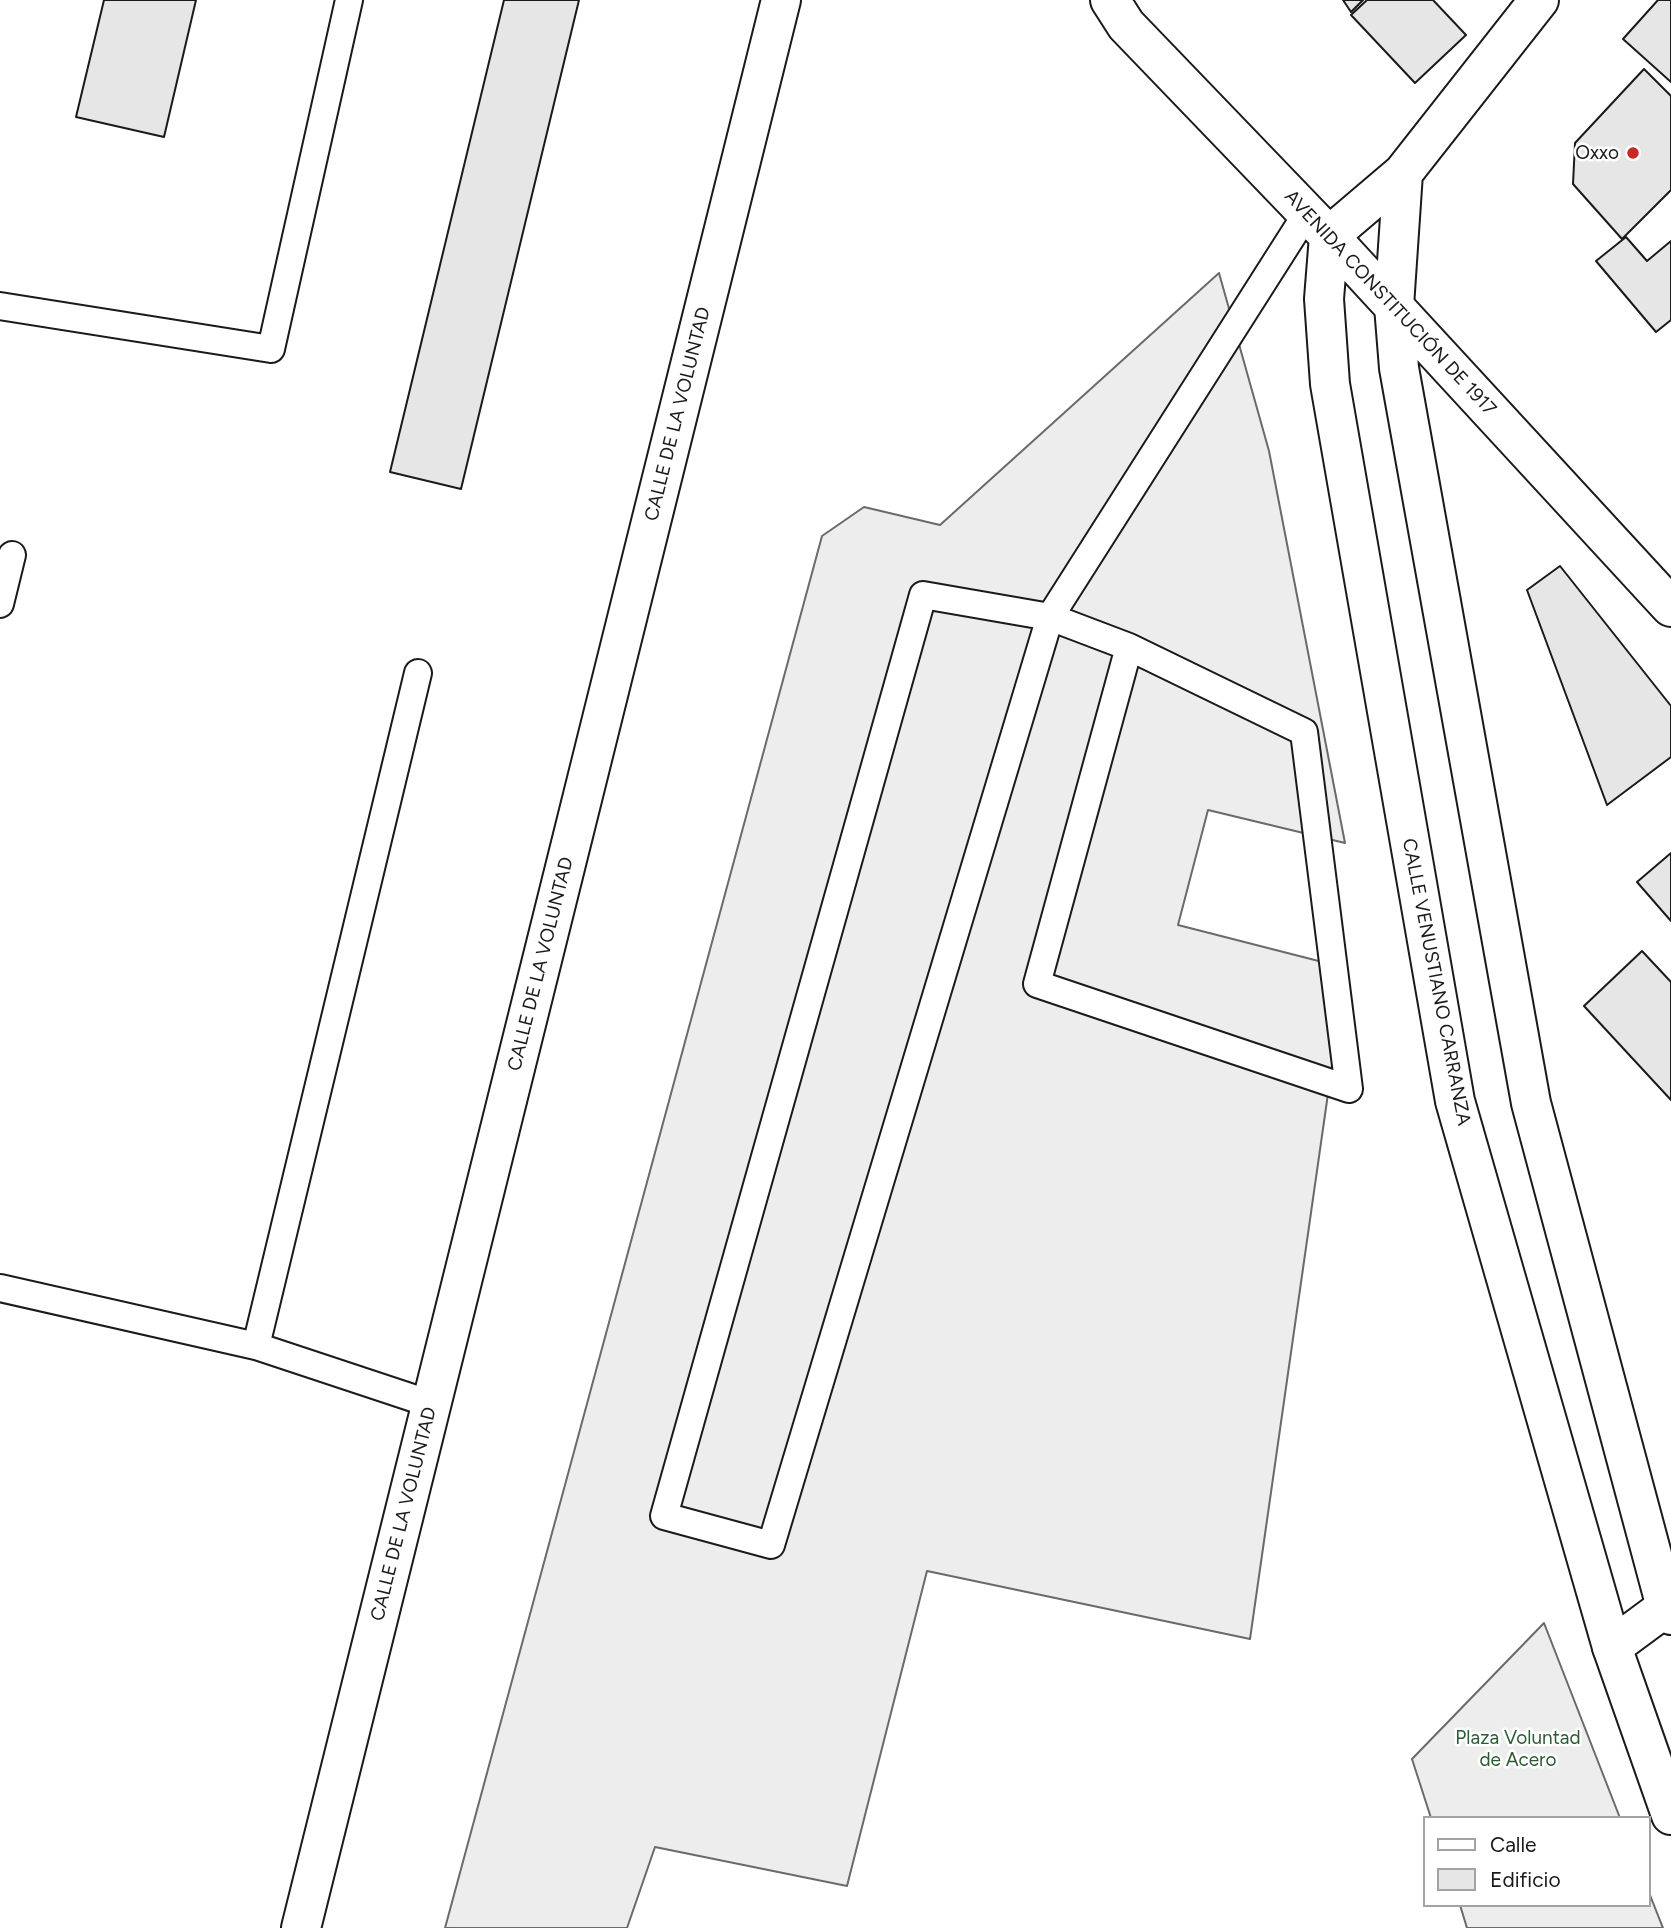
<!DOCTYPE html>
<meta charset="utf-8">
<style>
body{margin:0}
#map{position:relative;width:1671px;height:1928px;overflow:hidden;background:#fff;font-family:Figtree,sans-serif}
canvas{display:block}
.legend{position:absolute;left:1423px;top:1816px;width:228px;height:91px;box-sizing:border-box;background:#fff;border:2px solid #a3a3a3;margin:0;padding:9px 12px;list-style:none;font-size:21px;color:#1a1a1a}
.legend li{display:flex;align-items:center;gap:14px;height:35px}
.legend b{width:35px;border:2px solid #a3a3a3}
</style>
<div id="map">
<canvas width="1671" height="1928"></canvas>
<ul class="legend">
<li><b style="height:9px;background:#fff"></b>Calle</li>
<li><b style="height:19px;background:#e6e6e6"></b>Edificio</li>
</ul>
</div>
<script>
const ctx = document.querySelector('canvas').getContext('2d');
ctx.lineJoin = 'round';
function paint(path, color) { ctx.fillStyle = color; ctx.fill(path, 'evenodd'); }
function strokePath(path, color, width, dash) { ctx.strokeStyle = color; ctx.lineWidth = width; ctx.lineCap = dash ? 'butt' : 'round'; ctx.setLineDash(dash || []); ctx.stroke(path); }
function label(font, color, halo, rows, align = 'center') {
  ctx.font = font + ' Figtree,sans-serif'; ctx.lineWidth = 5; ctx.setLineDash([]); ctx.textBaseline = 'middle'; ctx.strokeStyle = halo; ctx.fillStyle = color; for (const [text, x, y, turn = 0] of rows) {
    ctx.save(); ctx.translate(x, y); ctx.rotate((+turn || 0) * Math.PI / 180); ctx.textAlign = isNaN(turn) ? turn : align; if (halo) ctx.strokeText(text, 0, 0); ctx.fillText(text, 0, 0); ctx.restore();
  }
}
const built = new Path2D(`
 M1219,273l50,178 76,392 -137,-33 -30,115 168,43 -96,671 -323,-68 -80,315 -192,-39 -28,81h-182l377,-1392 42,-29 76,18z
 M1544,1623l76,195h-189l-19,-59z
 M1648,1890l15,38h-196l-7,-23h188z`);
const building = new Path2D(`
 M104,0h92l-32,137 -88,-20z
 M504,0h75l-118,489 -71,-17z
 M1343,0h20l-12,12z
 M1367,0h66l33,35 -51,48 -64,-68z
 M1658,0h13v82l-48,-43z
 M1644,69l27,27v94l-49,49 -49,-55 2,-41z
 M1626,237l21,24 24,-20v79l-15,12 -60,-71z
 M1560,566l111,140v51l-64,48 -80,-215z
 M1671,853v68l-34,-39z
 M1642,951l29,31v118l-87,-94z`);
const service = new Path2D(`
 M0,306l271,43 78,-349
 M0,604l12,-49
 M1129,647l175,85 45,357 -312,-105 92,-337 -79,-30 -127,-22 -259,921 107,29 279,-928 257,-404
 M0,1288l256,58 175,58
 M256,1346l162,-673`);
const minor = new Path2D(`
 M1612,1647l54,-40 5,-6
 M301,1928l480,-1928`);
const tertiary = new Path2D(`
 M1329,236l74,-63 136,-173
 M1394,306l9,-133`);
const secondary = new Path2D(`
 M1110,0l16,25 203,211 342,371
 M1329,236l-5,63 6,85 125,717 157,546 59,168
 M1394,306l5,62 132,735 135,504 5,8`);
const markers = [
 [1633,153,7,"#c62828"]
];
const poiNames = [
 ["Oxxo",1619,153]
];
const streetNames = [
 ["AVENIDA CONSTITUCIÓN DE 1917",1390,303,47],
 ["CALLE DE LA VOLUNTAD",678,414,-76],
 ["CALLE DE LA VOLUNTAD",541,964,-76],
 ["CALLE VENUSTIANO CARRANZA",1436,982,79],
 ["CALLE DE LA VOLUNTAD",404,1514,-76]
];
const parkNames = [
 ["Plaza Voluntad",1518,1738],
 ["de Acero",1518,1760]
];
paint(built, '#ededed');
strokePath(built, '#6a6a6a', 2);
paint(building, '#e6e6e6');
strokePath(building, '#1a1a1a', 2);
strokePath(service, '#1a1a1a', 30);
strokePath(minor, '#1a1a1a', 42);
strokePath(tertiary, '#1a1a1a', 42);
strokePath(secondary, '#1a1a1a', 42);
strokePath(service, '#fff', 26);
strokePath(minor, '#fff', 38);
strokePath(tertiary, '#fff', 38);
strokePath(secondary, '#fff', 38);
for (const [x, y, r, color] of markers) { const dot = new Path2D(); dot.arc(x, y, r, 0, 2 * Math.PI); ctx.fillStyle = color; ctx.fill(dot); strokePath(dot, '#fff', 2.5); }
label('19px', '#1a1a1a', '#fff', poiNames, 'right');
label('19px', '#1a1a1a', '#fff', streetNames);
label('19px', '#2b5a34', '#fff', parkNames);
</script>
